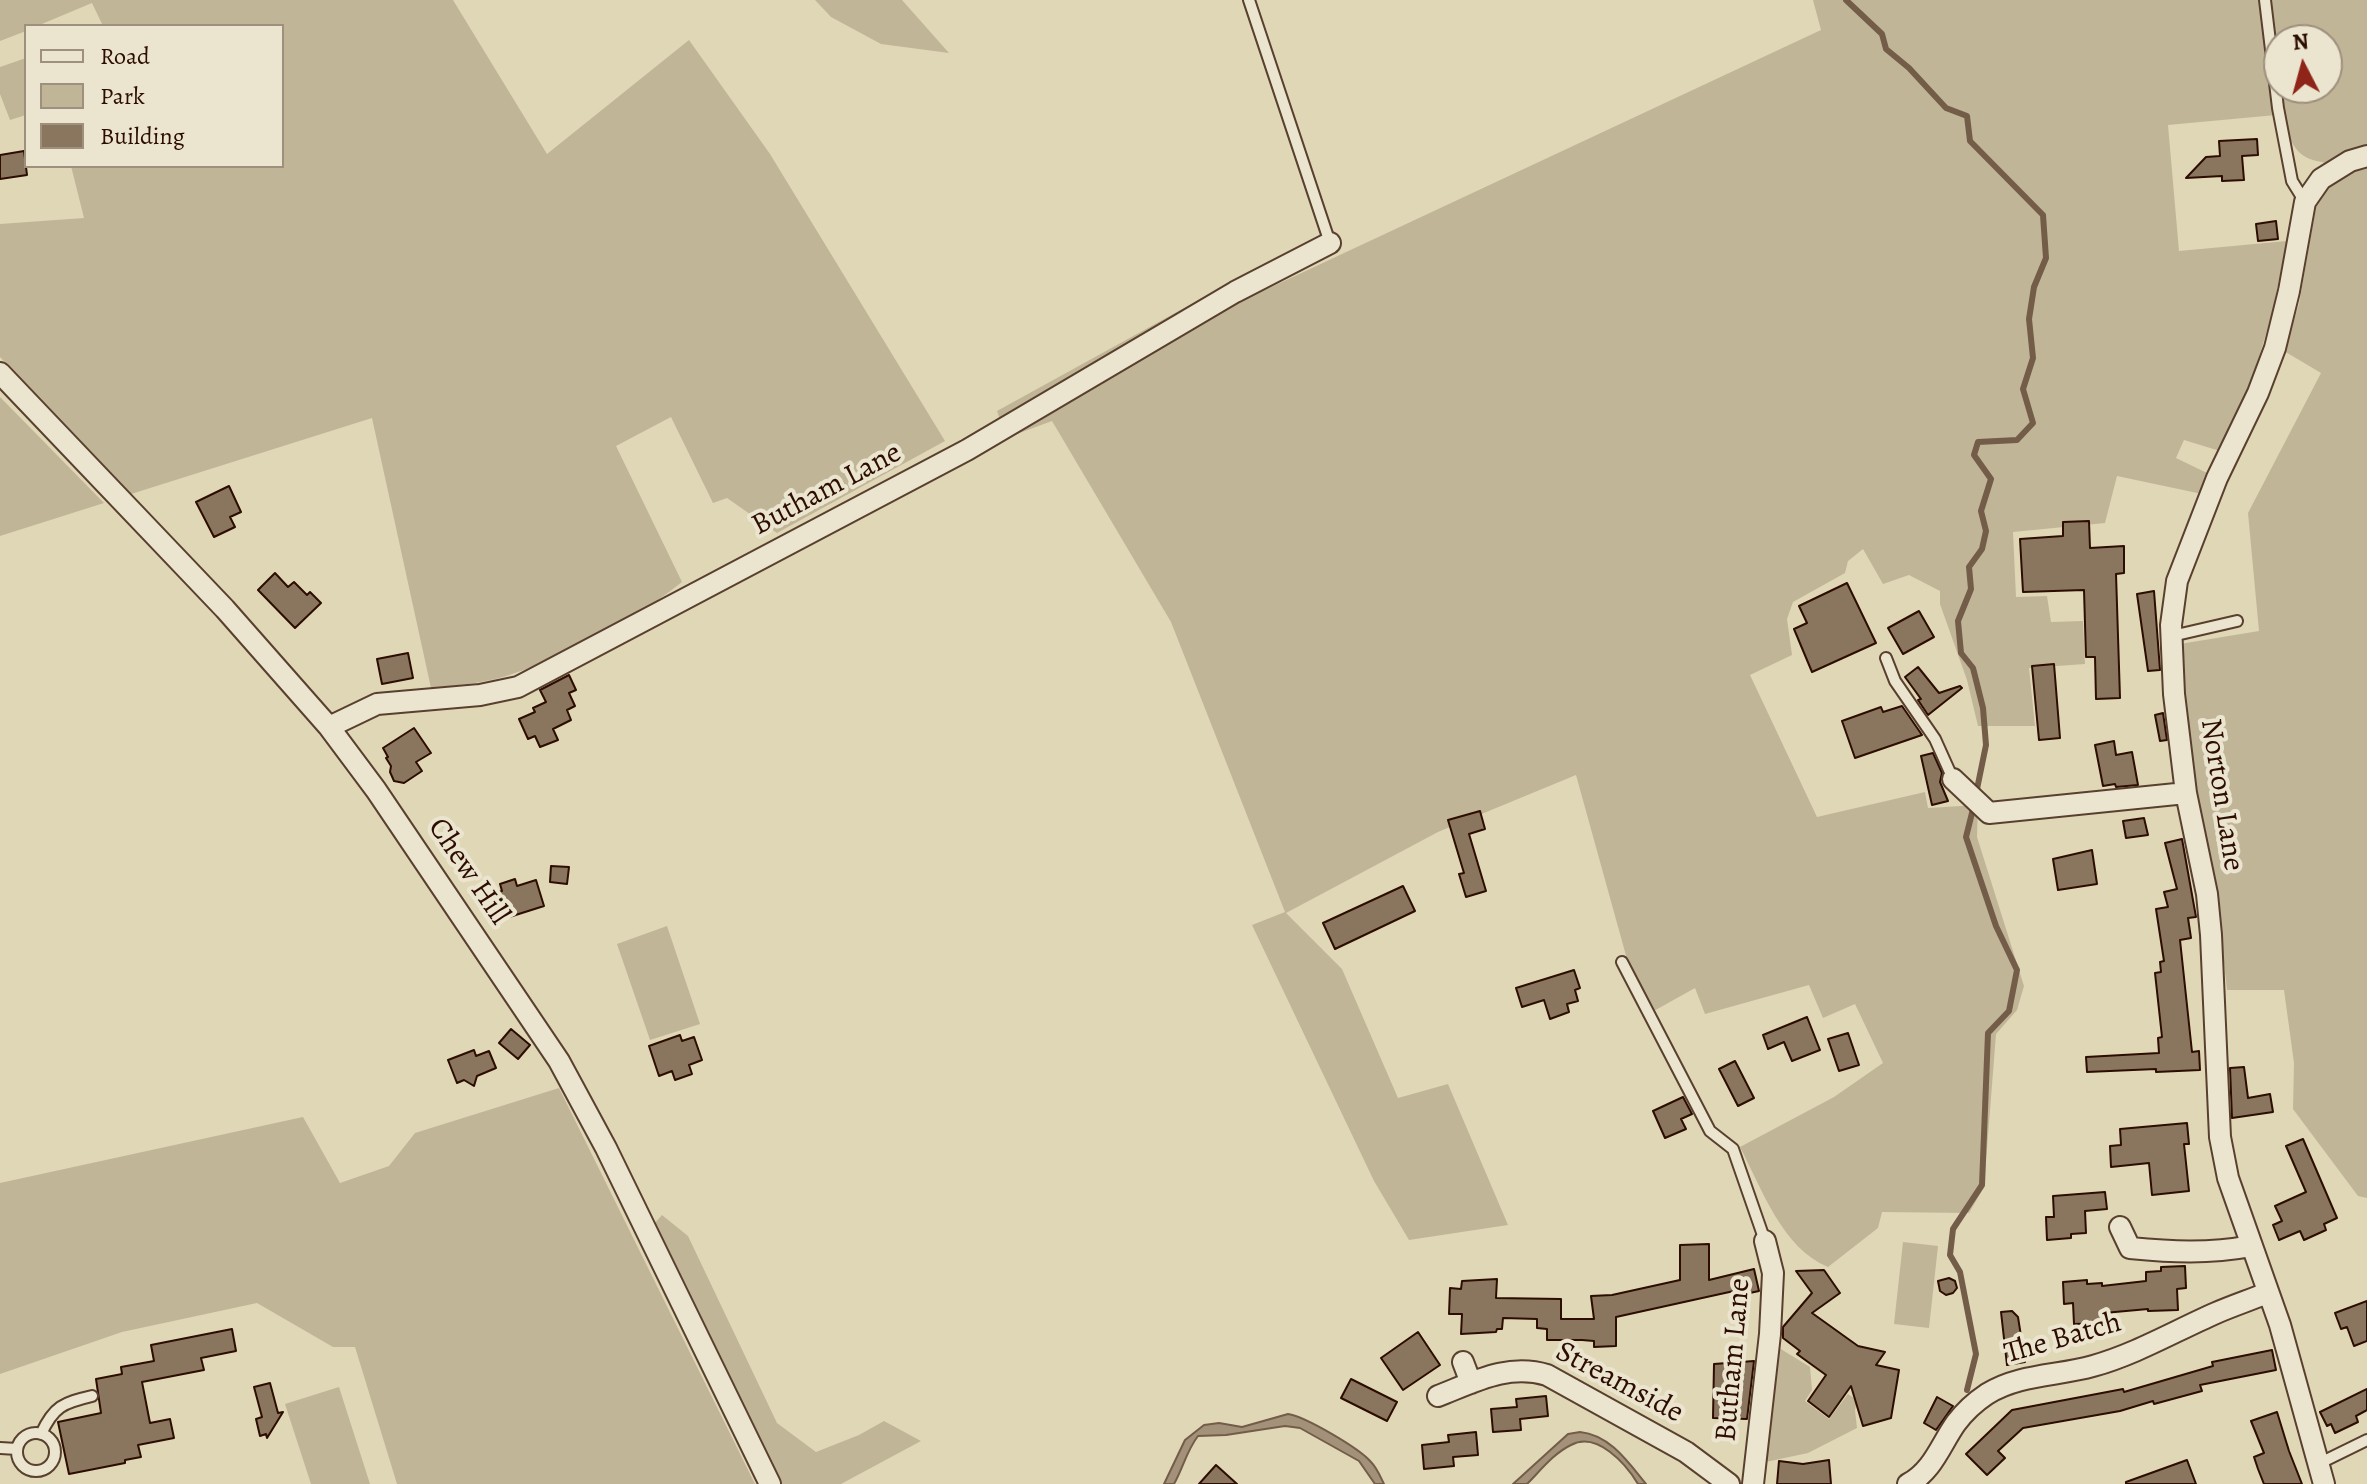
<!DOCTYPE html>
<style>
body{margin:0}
#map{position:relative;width:2367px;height:1484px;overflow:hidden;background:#e0d7b7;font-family:Alegreya,serif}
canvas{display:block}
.legend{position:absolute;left:24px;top:24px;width:260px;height:144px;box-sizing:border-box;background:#ebe5d0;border:2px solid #9f8f7d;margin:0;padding:10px 14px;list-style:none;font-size:24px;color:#2c0d00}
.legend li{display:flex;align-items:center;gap:16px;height:40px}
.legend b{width:40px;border:2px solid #9f8f7d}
.north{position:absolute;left:2263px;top:24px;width:80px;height:80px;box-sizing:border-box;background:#ebe5d0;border:2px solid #9f8f7d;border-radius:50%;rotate:354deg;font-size:22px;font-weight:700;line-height:32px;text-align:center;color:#2c0d00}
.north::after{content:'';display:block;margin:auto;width:28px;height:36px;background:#8f2418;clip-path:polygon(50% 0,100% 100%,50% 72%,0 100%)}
</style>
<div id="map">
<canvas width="2367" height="1484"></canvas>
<ul class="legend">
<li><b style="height:10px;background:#ebe5d0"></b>Road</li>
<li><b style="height:22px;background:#c1b598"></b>Park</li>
<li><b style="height:22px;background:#8a765f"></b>Building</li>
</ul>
<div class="north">N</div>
</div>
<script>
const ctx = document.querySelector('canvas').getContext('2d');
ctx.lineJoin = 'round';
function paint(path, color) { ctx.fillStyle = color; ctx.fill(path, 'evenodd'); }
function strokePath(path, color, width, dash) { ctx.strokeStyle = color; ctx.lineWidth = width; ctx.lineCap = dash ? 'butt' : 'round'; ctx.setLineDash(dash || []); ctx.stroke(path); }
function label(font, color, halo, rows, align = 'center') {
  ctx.font = font + ' Alegreya,serif'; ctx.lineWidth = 8; ctx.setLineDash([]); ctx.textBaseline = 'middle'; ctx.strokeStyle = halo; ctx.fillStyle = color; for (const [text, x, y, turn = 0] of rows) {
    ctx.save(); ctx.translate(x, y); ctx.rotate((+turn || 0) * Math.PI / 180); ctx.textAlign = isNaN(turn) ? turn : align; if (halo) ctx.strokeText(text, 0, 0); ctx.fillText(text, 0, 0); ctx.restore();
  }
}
const green = new Path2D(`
 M0,0h453l94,154 142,-114 81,114 175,287 -168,92 -50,-35 -14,5 -42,-86 -55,29 66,136c-45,36 -112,73 -167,91 -27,10 -56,12 -84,15l-59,-270 -244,77 -128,-138v-133l84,-6 -13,-52h211v-140h-179l-11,-23 -55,23h-11v5l-26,10z
 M815,0h87l47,53 -68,-9 -50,-27z
 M1813,0h446l11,94 6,21 -108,10 11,126 108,-10 -15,73 -21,69 -31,68 -36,-11 -8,18 31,15 -5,21 -85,-18 -12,47 -92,9 3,65 31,-1 4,26 32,-1 2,43 -56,4 6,58h-57l-11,-46 -27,-76v-13l-31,-16 -26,9 -20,-35 -15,12 -3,12 -52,29 -6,17 5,36 -42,20 67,142 108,-25 3,16 50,-3 -1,32 47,149 -7,24 -21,24 -12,153 -15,26 -87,-1 -4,16 -50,39c-46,-19 -66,-78 -88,-120l94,-50 49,-34 -28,-59 -32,14 -14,-33 -104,29 -10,-26 -52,29 -67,-242 -138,57 -152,81 56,56 56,129 50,-14 60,141 -99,15 -35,-59 -122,-256 33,-13 -114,-290 -119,-201 -46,17 -9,-27 227,-125 26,11 571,-267z
 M2271,0h96v150l-35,15c-7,-3 -12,-3 -19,-5 -28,-7 -31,-49 -33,-72h47v-48h-48v37z
 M26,58v57l-16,5 -10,-26v-27z
 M2367,163v1035l-9,-2 -65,-87 1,-46 -10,-73h-57l-9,-81 -23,-120 -15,-145 79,-13 -11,-118 73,-140 -37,-22 15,-47 17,-97 10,-20 13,-11z
 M0,397l104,106 -104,33z
 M667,926l33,98 -50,16 -33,-96z
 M559,1088l196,396h-358l-42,-137h-22l-76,-44 -135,29 -122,42v-191l303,-66 37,66 49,-17 26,-33z
 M662,1215l26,21 89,187 39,29 43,-17 25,-14 37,20 -80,43h-63l-124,-260z
 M1903,1242l35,4 -9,82 -35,-4z
 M1776,1346l34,21 2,23 -7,11 24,18 19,-25 9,6 -2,10 2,18 -49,25 -47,10z
 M339,1387l31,97h-59l-26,-80z`);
const water = new Path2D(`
 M1288,1414c18,3 71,34 83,48 6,6 9,14 13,22h-9l-16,-23 -59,-33 -15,-2 -59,9 -28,1c-11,14 -15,32 -24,48h-10l21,-44 19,-15 15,-2 23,4z
 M1580,1432c30,3 48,30 66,52h-8c-12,-20 -41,-53 -67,-39 -17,8 -31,26 -44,39h-14l55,-50z`);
const stream = new Path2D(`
 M1846,0l36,34 4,15 23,19 37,40 21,8 3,25 73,74 3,43 -12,29 -5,32 4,39 -10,31 10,34 -16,17 -39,2 -4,13 17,24 -10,32 5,20 -4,18 -13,18 2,22 -13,32 3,32 12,15 10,40 3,37 -10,49
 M1967,1390l9,-36 -16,-82 -10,-17 3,-26 29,-44 6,-152 21,-22 8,-41 -21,-44 -30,-89 8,-32`);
const building = new Path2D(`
 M2257,139l1,16 -16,1 2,24 -22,1v-5l-36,2 20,-21 14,-1 -1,-15z
 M24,151l3,24 -27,4v-24z
 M2276,221l2,18 -20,2 -2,-17z
 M229,486l12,26 -11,5 5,10 -21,10 -18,-35z
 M2089,521l1,27 34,-2v27l-8,1 4,124 -24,1 -1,-42h-9l-2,-67 -61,2 -3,-53 43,-3v-14z
 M275,573l13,14 6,-5 13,13 3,-3 11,11 -26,25 -37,-38z
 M1847,583l29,60 -64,29 -18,-43 13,-6 -8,-17z
 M2154,591l6,79 -12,1 -11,-77z
 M1919,611l15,26 -31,17 -15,-26z
 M408,653l5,25 -31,6 -5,-25z
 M2054,664l6,74 -21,2 -7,-74z
 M1918,667l21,26 21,-7 2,2 -34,27 -10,-15 3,-1 -16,-22z
 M569,675l7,15 -7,3 6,13 -8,4 4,10 -18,9 5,11 -18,7 -5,-11 -7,3 -9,-20 16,-7 -2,-4 13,-6 -6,-12z
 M1902,706l20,29 -67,23 -13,-37 39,-14 2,5z
 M2163,713l4,27 -7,1 -5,-26z
 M414,728l17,25 -15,9 6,9 -18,12 -10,-2 -4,-9 1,-6 -5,-8 2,-1 -5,-9z
 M2114,741l2,14 16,-3 6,33 -22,2 -1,-3 -12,2 -8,-41z
 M1933,753l9,20 -2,9 8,19 -16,4 -11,-49z
 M1480,811l5,18 -16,5 17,57 -20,6 -7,-23 5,-1 -16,-53z
 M2144,818l4,17 -22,3 -3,-17z
 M2182,839l14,78 -8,1 3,20 -11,2 12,112 7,-1 1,19 -44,2v-3l-69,3 -1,-15 73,-4 -1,-15 4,-1 -7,-64 6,-1 -1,-10 4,-1 -8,-52 12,-2 -4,-15 13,-3 -12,-46z
 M2092,850l5,34 -39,6 -5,-31z
 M551,866l18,1 -2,17 -17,-2z
 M515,879l2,7 19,-6 8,26 -41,13 -8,-26 7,-2 -2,-7z
 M1403,886l12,25 -80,38 -12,-26z
 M1574,970l6,18 -5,2 3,11 -11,3 2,8 -19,7 -6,-19 -22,7 -6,-19z
 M1807,1017l13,33 -28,11 -8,-19 -16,7 -5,-14z
 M511,1029l19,16 -12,14 -19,-16z
 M1848,1033l11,32 -20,6 -11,-32z
 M680,1035l2,6 12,-4 8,23 -13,5 3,9 -17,6 -3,-9 -13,5 -10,-30z
 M474,1050l2,6 13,-5 7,17 -19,8 -3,10 -10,-6 -7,3 -9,-23z
 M1735,1061l19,37 -16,8 -19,-37z
 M2244,1067l4,31 22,-4 3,18 -41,6 -2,-50z
 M1683,1097l9,17 -11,5 5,10 -21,9 -12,-27z
 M2187,1123l2,21h-5l5,47 -37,4 -3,-32 -38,4 -1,-21 11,-1 -1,-16z
 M2303,1139l34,79 -13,6 2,6 -22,10 -4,-9 -21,9 -6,-15 9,-4 -7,-15 31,-14 -20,-46z
 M2105,1192l2,17 -22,2 1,22 -15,1v4l-24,2 -1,-23h8l-1,-21z
 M1709,1244v36l45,-11 5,22 -14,3 -2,-5 -127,28v29l-22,1v-6l-12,-1h-35v-11l-10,-1v-9l-34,-1 -1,11h-5l-1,3 -35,2 1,-20h-13l1,-26 11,1 1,-8 35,-2 -1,19 65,1v20h33l-3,-23 21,-1 68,-15v-35z
 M2185,1266l1,22 -9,1 1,21 -30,1v-2l-44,4v10l-30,1 -1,-21 -9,1 -1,-22 24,-2v4l15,-1v3l44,-5v-9l15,-1v-4z
 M1824,1270l16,23 -28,20 46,33 27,6 -9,13 23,5 -8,48 -28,8 -12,-40 -22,31 -21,-16 18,-26 -29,-21 3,-3 -17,-13v-11l29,-34 -16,-22z
 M1949,1278l6,3 2,7 -4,5 -7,2 -6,-4 -2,-10z
 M2367,1301v40l-13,5 -7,-19 -6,2 -6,-16z
 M2012,1311l6,6 7,45 -18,3 -6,-53z
 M232,1329l4,22 -35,7 3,12 -62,12 8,41 20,-4 4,19 -36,7 3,12 -16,3v3l-56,11 -11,-52 43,-9 -5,-34 26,-5 -1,-7 33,-6 -3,-16z
 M1418,1332l22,33 -37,25 -22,-32z
 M2272,1350l4,20 -76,15 2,6 -48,13 -1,-3 -33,10 -97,17 -25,23 7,7 -18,17 -21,-21 46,-44 111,-21 1,3 89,-26 -1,-4z
 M1754,1361l-7,58 -34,-1 1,-54z
 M1351,1379l46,23 -10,19 -46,-23z
 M270,1383l8,30 5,-1 -16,26 -1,-4 -6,2 -4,-17 6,-2 -8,-30z
 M2367,1389v21l-11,6 2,6 -23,11 -4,-9 -4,2 -7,-14z
 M1546,1396l2,20 -28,3 1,11 -28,2 -2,-23 26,-2 -1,-8z
 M1937,1397l16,9 -17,24 -12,-7z
 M2277,1412l12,39 13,33h-38l-6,-15 -4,-12 10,-4 -13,-32z
 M1476,1432l2,23 -25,2 1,9 -30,3 -2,-24 27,-3 -1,-7z
 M1829,1460l2,24h-54l2,-23 24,3z
 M2187,1460l9,24h-70v-2z
 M1216,1465l21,19h-38z`);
const service = new Path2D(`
 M1249,0l81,243
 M2265,0l13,108 14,73 13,21
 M2172,636l65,-15
 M1886,658l9,23 40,58 18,40
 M1622,962l88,169 23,18 32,92
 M17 1452a19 19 0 1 1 38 0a19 19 0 1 1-38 0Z
 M41,1434c13,-28 22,-31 51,-38
 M0,1448l17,1
 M2318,1464l49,-24`);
const minor = new Path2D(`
 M0,373l225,236 104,118 47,63 183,271 47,87 164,336
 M329,727l48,-23 103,-9 38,-8 449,-237 268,-158 95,-49
 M1953,779l36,34 197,-20
 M2120,1227l10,21c41,4 79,6 121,-2
 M1463,1362l8,21
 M1438,1396c36,-14 70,-33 109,-21l139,77 43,32
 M1753,1484l17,-150 3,-61 -8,-32
 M1908,1484c25,-13 33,-40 48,-61 9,-12 19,-21 31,-29 32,-20 71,-18 106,-28 43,-12 82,-35 123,-53 16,-7 34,-13 51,-20
 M2324,1484l-44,-159 -52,-147 -8,-41 -9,-202 -4,-41 -21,-101 -12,-99 -3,-69 6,-44 40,-103 41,-85 17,-45 14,-57 16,-89 16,-23 29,-18 17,-5`);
const streetNames = [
 ["Butham Lane",827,490,-28],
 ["Norton Lane",2221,795,81],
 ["Chew Hill",468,872,56],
 ["The Batch",2063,1339,-16],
 ["Butham Lane",1734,1360,-85],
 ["Streamside",1619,1383,28]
];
paint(green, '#c1b598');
paint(water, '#a39279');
strokePath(water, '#735d49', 2);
strokePath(stream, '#735d49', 6);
paint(building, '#8a765f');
strokePath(building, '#2c0d00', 2);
strokePath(service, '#59402e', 14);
strokePath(minor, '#59402e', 24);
strokePath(service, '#ebe5d0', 10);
strokePath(minor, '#ebe5d0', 20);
label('30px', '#2c0d00', '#ebe5d0', streetNames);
</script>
